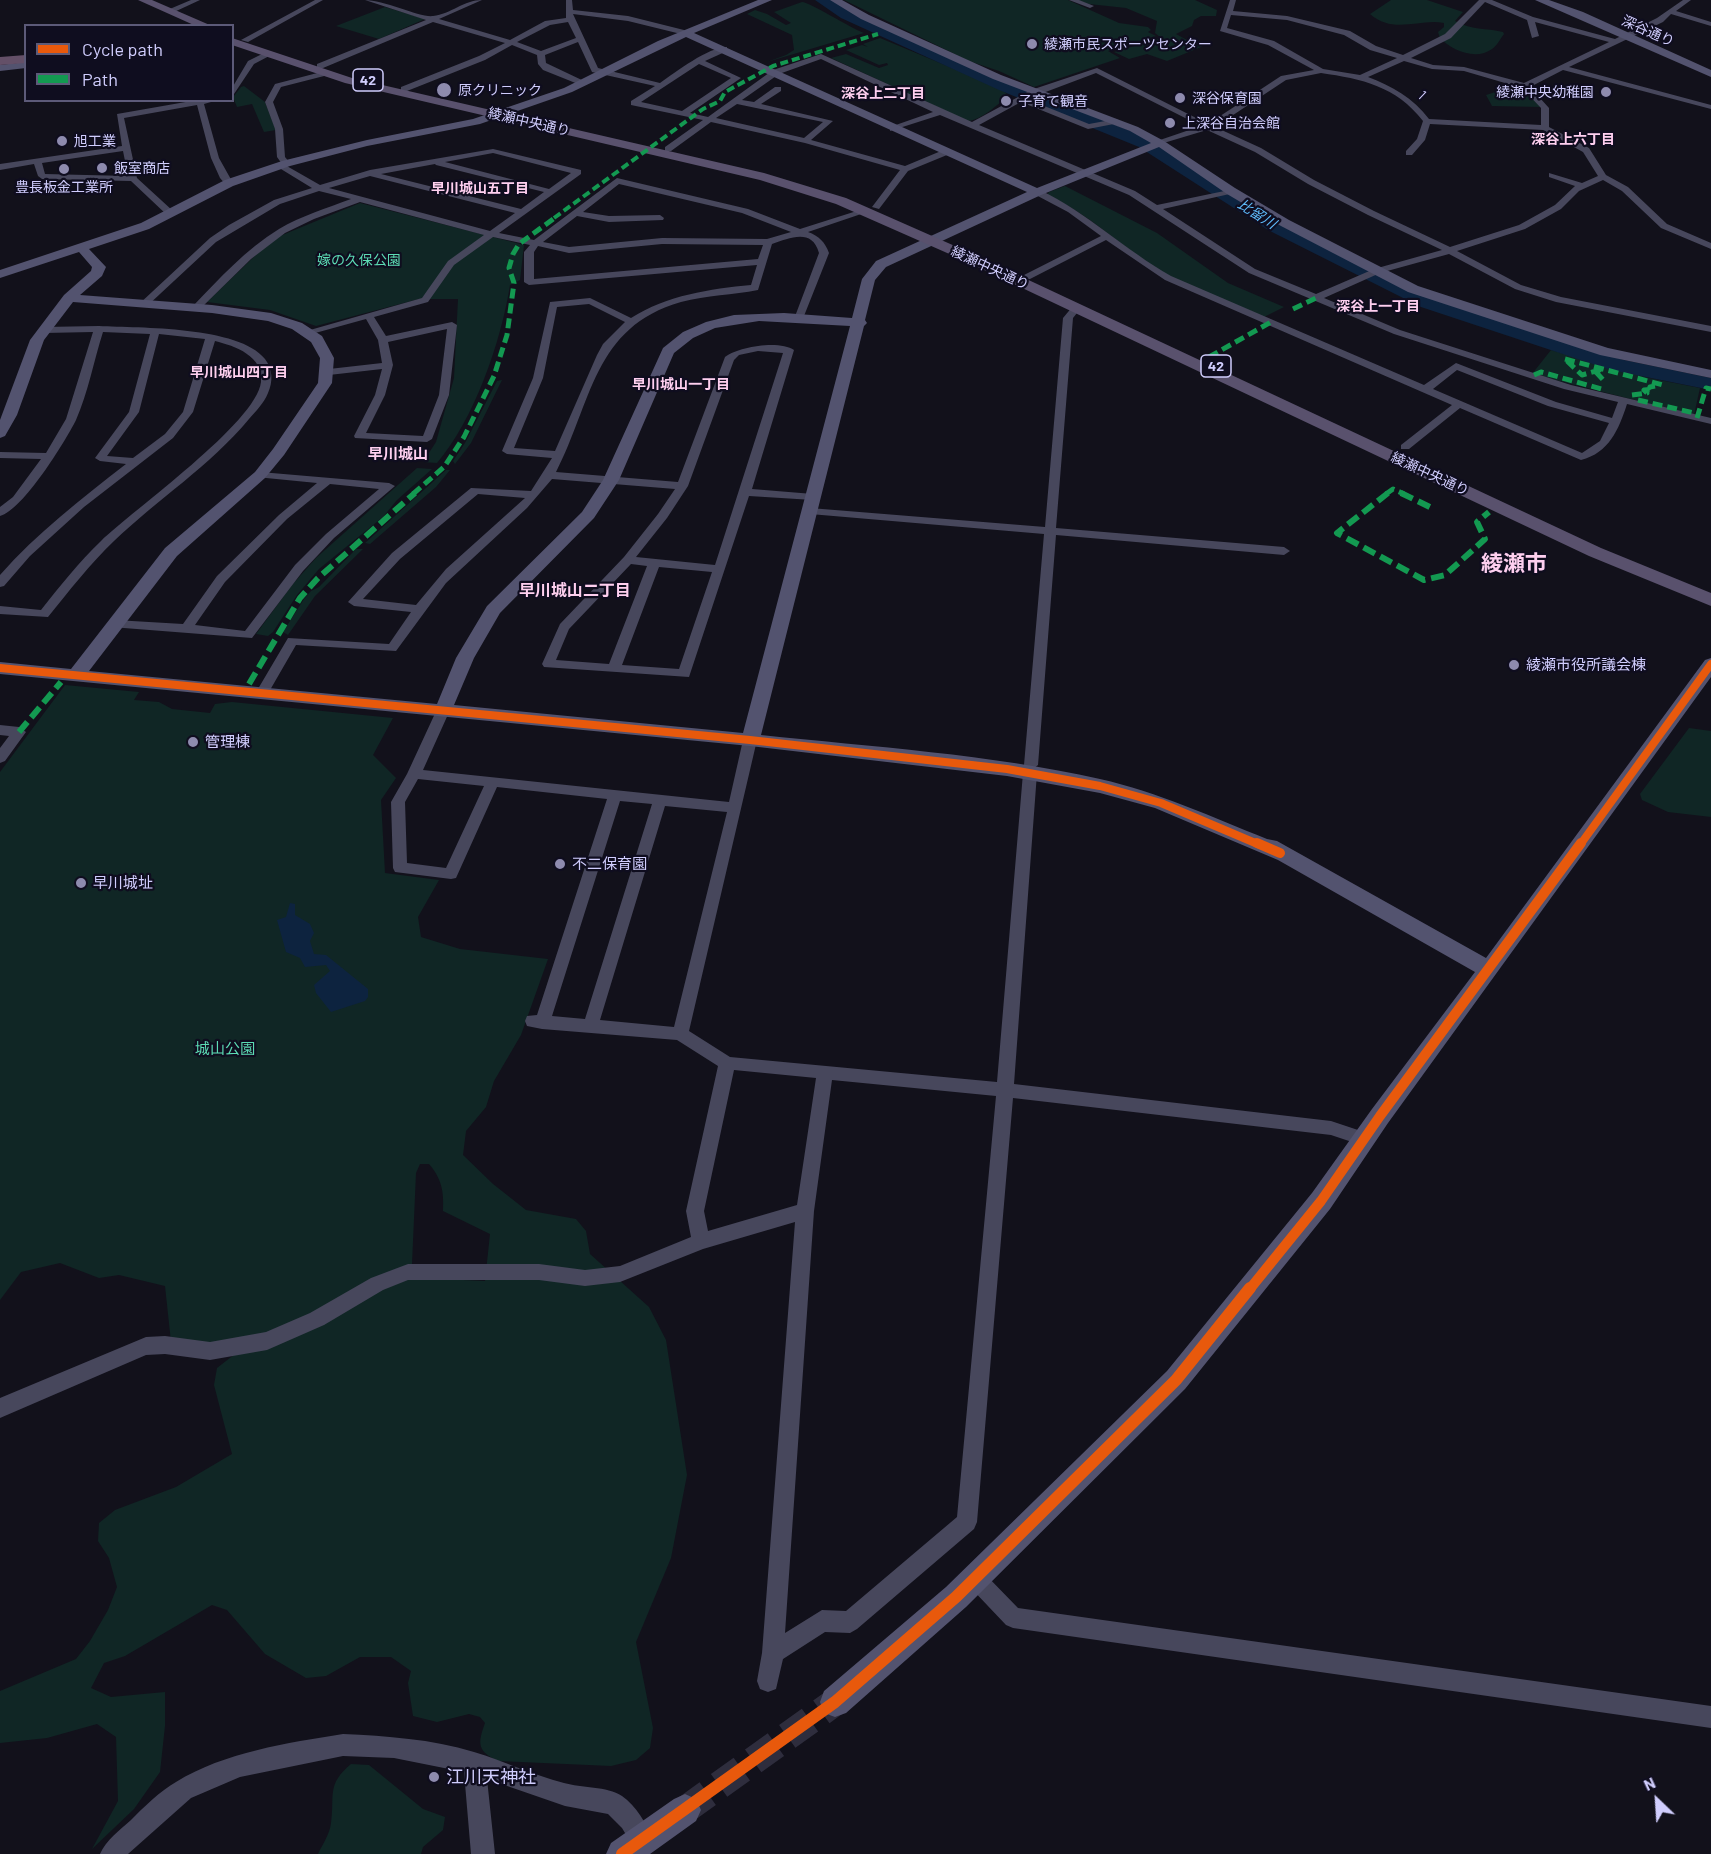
<!DOCTYPE html>
<meta charset="utf-8">
<style>
body{margin:0}
#map{position:relative;width:1711px;height:1854px;overflow:hidden;background:#12111b;font-family:Barlow,sans-serif}
canvas{display:block}
.legend{position:absolute;left:24px;top:24px;width:210px;height:78px;box-sizing:border-box;background:#0f0d1f;border:2px solid #5c5a78;margin:0;padding:8px 10px;list-style:none;font-size:18px;color:#d0cdfd}
.legend li{display:flex;align-items:center;gap:12px;height:30px}
.legend b{width:30px;border:2px solid #5c5a78}
.north{position:absolute;left:1627px;top:1770px;width:60px;height:60px;-webkit-text-stroke:4px #0f0d1f;paint-order:stroke;rotate:335deg;font-size:16px;font-weight:700;line-height:24px;text-align:center;color:#d0cdfd}
.north::after{content:'';display:block;margin:auto;width:21px;height:27px;background:#d0cdfd;clip-path:polygon(50% 0,100% 100%,50% 72%,0 100%)}
</style>
<div id="map">
<canvas width="1711" height="1854"></canvas>
<ul class="legend">
<li><b style="height:8px;background:#e8590c"></b>Cycle path</li>
<li><b style="height:8px;background:#139951"></b>Path</li>
</ul>
<div class="north">N</div>
</div>
<script>
const ctx = document.querySelector('canvas').getContext('2d');
ctx.lineJoin = 'round';
function paint(path, color) { ctx.fillStyle = color; ctx.fill(path, 'evenodd'); }
function strokePath(path, color, width, dash) { ctx.strokeStyle = color; ctx.lineWidth = width; ctx.lineCap = dash ? 'butt' : 'round'; ctx.setLineDash(dash || []); ctx.stroke(path); }
function label(font, color, halo, rows, align = 'center') {
  ctx.font = font + ' Barlow,"Noto Sans JP",sans-serif'; ctx.lineWidth = 4.5; ctx.setLineDash([]); ctx.textBaseline = 'middle'; ctx.strokeStyle = halo; ctx.fillStyle = color; for (const [text, x, y, turn = 0] of rows) {
    ctx.save(); ctx.translate(x, y); ctx.rotate((+turn || 0) * Math.PI / 180); ctx.textAlign = isNaN(turn) ? turn : align; if (halo) ctx.strokeText(text, 0, 0); ctx.fillText(text, 0, 0); ctx.restore();
  }
}
const green = new Path2D(`
 M844,0h224l51,23 29,4 3,3 -3,2 8,4 -48,15 12,7 -86,29 -35,-16 -30,-10z
 M1077,0h118l22,10 -1,6h-15l-7,4 -2,6 -16,8 11,6 15,3 2,2 -3,2 -34,14 -20,-7 -18,5 -15,-7 47,-14 -6,-5 2,-12 -31,-13 -37,-4z
 M1391,0h36l36,12 -8,9c16,9 31,7 48,11l1,2c-4,5 -7,12 -12,15 -16,12 -41,1 -52,-11l-2,-6 6,-5v-4c-24,-5 -50,12 -74,-9z
 M802,2c8,0 48,26 62,31l-97,29 19,-7 8,-5 -2,-15 -45,-21 8,-4 12,4 19,11 5,-2 -17,-11z
 M385,7l40,12 -46,20 -43,-13z
 M880,38l120,50 8,7c-10,10 -27,25 -40,26l-137,-63 15,-4 33,14 9,-3 -1,-2 -8,2 -33,-15 16,-5 6,2 -5,-3z
 M244,86l21,16 11,28 -12,2 -12,-28 -15,3 -4,-10 8,-10z
 M1514,86l10,3 17,18 -49,-1 -6,-11z
 M1065,186l92,47 71,50 56,24 -20,10c-38,-16 -79,-29 -113,-52 -35,-23 -65,-53 -104,-70l2,-3z
 M360,203l164,42 -4,35 -10,5c-9,57 -36,135 -73,178l-14,-1 13,-20 18,-64 4,-79h-39l-103,27 -46,-16 -63,-8 56,-54 17,-12z
 M1551,350l98,28 51,10 -6,27 -162,-41z
 M502,380l-31,63 -16,21 -2,-3 12,-18 32,-62z
 M417,468l15,1 -35,31 -14,17 -64,52 -22,26 -24,37 -5,4 -12,-2 36,-49 24,-27z
 M446,470h4l-14,17 -66,57 -5,-1z
 M356,549h7l-48,47 -27,39 -5,-3 21,-33 7,-8 8,-4z
 M65,685l74,7 -5,8 25,2 13,7 38,4 5,-9 17,-2 161,16 -20,37 23,23 -15,22 4,73 54,7 -21,37 3,20 39,12 88,10 -27,76 -27,46 -8,26 -20,24 -3,24 30,29 33,26 50,9 10,12 4,23 59,53 17,33 21,135 -16,83 -35,84 17,86 -3,20 -14,12 -25,6 -113,-5c-20,-10 -21,-16 -13,-38l-5,-6 -11,-3 -32,8 -24,-6 -5,-33 3,-12 -20,-14h-31l-34,19 -20,2 -41,-24 -38,-44 -15,-5 -87,51 -21,7 -13,25 20,9 54,-5v34l-5,46 -26,37 -42,40 26,-48 -2,-64 -19,-13 -50,14 -47,5v-52l76,-32 14,-18 18,-31 9,-23 -8,-29 -11,-17 1,-18 16,-13 61,-23 56,-33 -18,-69 3,-17 36,-28 -64,5 -18,-3 -6,-56 -46,-11 -20,3 -39,-15 -39,9 -21,28v-528zM420,1164h9c13,15 15,28 14,47l47,23 -5,47 -66,-3 -12,-13 5,-1 4,-91z
 M1689,728l22,3v86l-43,-5 -26,-12 -2,-6z
 M351,1764l18,1 54,44 22,8 -2,13 -20,17 -2,7h-103c4,-9 12,-20 13,-31 4,-28 -5,-38 20,-59z`);
const water = new Path2D(`
 M290,903l5,1v11l15,9 4,9 -4,8 4,13 12,1 42,34v8l-3,4 -34,11 -15,-19 -2,-8 16,-14 -4,-6 -21,2 -5,-9 -14,-6 -9,-32 9,-3z`);
const river = new Path2D(`
 M815,0h17l19,12 160,72 140,55 131,83 153,77 189,61 87,18v12l-100,-20 -190,-63 -153,-77 -129,-83 -140,-57 -158,-72z`);
const secondaryTunnel = new Path2D(`
 M685,1810l150,-108`);
const street = new Path2D(`
 M191,0h9l-28,13 -7,-2z
 M315,0h8l-75,42 -7,-2z
 M365,0c19,0 56,18 68,16 18,-2 31,-16 49,-16l-43,19 71,21 35,-19 21,-3v-18h6l1,10 55,6 60,15 -3,4 -57,-14 -55,-7 25,54 62,15c16,-11 48,-36 67,-36v4l-22,10 36,17 -51,35 18,4 65,-47 48,-16 151,68 59,-32 66,-22 111,56 73,-48 33,-6 -46,-25 -48,-14 10,-31h6l-3,11 54,5 63,15 26,15 27,9 42,-21 34,-34h13l41,17 82,22 42,-21 26,-18h8l-15,11 35,11v4l-40,-12 -8,8 -94,45 142,38v4l-148,-39 -33,17 19,21v19l40,21 17,27 22,12 39,37 44,19v6l-50,-21 -39,-37 -19,-11 -24,11 -18,18 -36,20 -68,22 64,34 40,12 150,29v6l-155,-30 -41,-13 -66,-35 -69,19 -56,25 76,32 171,55 140,33v6l-84,-20c-8,25 -18,49 -46,56l-121,-52 -51,41h-8v-4l51,-40 -287,-125 -59,-40 -76,39h-6v-4l77,-39 -33,-24 -34,-18v-4h6c48,23 85,60 131,86l253,109 32,-22 100,39 56,16 6,-16 -54,-13 -170,-55 -145,-61 -120,-78 -189,-80 -50,16v-4l43,-15 -112,-53 -42,15 -37,26 12,2 21,-15h6v4l-20,13 72,17 -22,19 94,26 36,-15h6v4l-39,16 -29,38 -7,-2 28,-37 -95,-27 -94,-21 -40,29h-6v-4l38,-27 -72,-15v-4l24,-15 -63,-14 -14,-30 -33,13 1,8 40,19 1,2 -4,2 -40,-16 -5,-6 -1,-9 -25,-10 -27,15 -78,31h-6v-4l78,-31 26,-13 -72,-21 -110,46h-6v-4l109,-44zM1485,2l42,18 5,18 7,-2 -4,-14 74,20 -85,41 -60,-16 -31,-2 -22,-7 40,-20zM1231,15l56,5 57,15 26,15 27,8 -37,17 -37,-6 -49,-28 -47,-13zM568,22l8,16 -35,13 -24,-9 33,-17zM1404,61l28,8 32,2 58,17 19,20v17l-112,-6c-16,-21 -37,-33 -61,-42zM699,64l32,14 -49,33 -41,-9zM1096,73l105,53 -44,15v4l50,-15 48,22 53,32 60,31 74,35 -68,19 -58,25 -61,-25 -92,-60 71,-16v-4l-77,16 -22,-14 -156,-66 42,-23 67,27 31,-6 1,-2 -4,-2 -27,5 -62,-25zM1321,73c41,6 75,13 102,48l-6,18 -11,12v4h6l13,-15 5,-16 113,6 40,22 15,24 -16,7 -33,-10v4l26,9 -20,19 -36,20 -69,22 -76,-36 -60,-31 -53,-32 -46,-21 71,-47zM737,104l86,18 -19,16 -88,-20zM1457,370l91,36 61,17 -9,18 -18,12 -149,-64z
 M1069,0h10l15,6 -4,2z
 M266,52l7,2 -19,10 -22,33v-9l16,-27z
 M325,71l4,2 -1,2 -47,12 -8,15 10,27 2,28 5,6 -5,2 35,20 50,-15 123,-21 88,21v4l-82,59 35,7 83,-62 131,31 52,20 63,-20 7,2 -62,21c11,4 17,10 21,21l-27,68 -8,-2 25,-66c-7,-25 -29,-15 -47,-9l-14,46c-25,5 -51,5 -77,12 -88,25 -89,101 -125,170l122,10 47,-125c14,-11 55,-17 69,-7l-42,139 61,5 6,3 -6,3 -64,-4 -60,181 -145,-10 -2,-3 18,-40 64,-67 34,-43 17,-25 -123,-10 -25,29 -81,75 -50,68 -100,-6 -30,52h-10l-1,-3 33,-56 101,6 22,-32 -57,-6 -6,-4 44,-49 79,-65 60,3 21,-33 -45,-4 -5,-3 31,-73 17,-76 40,-4 41,20c36,-23 79,-29 120,-33l6,-20 -228,20 -5,-3v-30l6,-7 -37,-8 -39,28 -26,37 -54,15 12,19 66,-14 5,3 -8,70 -17,44 -5,3 -72,-4 -1,-2 21,-41 7,-26 -53,6 -5,-3 5,-3 53,-6 -4,-23 -12,-21 -58,16 -5,-3 119,-34 26,-37 36,-26 -124,-33 -46,17 -29,14 -34,26 -52,51h-6v-4c26,-27 53,-57 86,-77 22,-13 48,-21 72,-30l-32,-8 -39,13 -64,38 -70,65 -8,-2 72,-67 19,-13 45,-25 38,-12 -36,-22 6,-2 -5,-7 -2,-28 -10,-27 10,-18zM493,153l78,20 -22,16 -104,-27zM435,164l1,1 108,27 -23,17 -140,-35zM370,176l145,37 -25,18 -161,-43zM619,184l123,29 49,19 -24,7 -105,-1 -93,9 -26,-5 34,-26 32,6 54,-2 1,-2 -4,-3 -51,1 -26,-4zM662,244l101,1 -5,14 -224,20v-27l4,-6 31,7zM589,304l36,18 -22,22 -6,11 -42,96 -41,-3 29,-70 14,-71zM447,329l-8,66 -16,41 -57,-3 19,-38 8,-30 -5,-23zM758,351l25,2 -68,212 -79,-8 31,-39 21,-32 46,-126 5,-5zM478,494l47,4 -79,71 -30,36 -53,-6 37,-40zM631,564l16,2 -38,98 -53,-4 13,-31zM659,567l53,5 -33,97 -57,-4z
 M197,100h21l-14,4 15,54 14,25 -1,2h-6l-6,-7 -9,-20 -14,-53 -73,13 13,60 36,33v4h-6l-36,-34 -89,-2 -4,-3 -4,-12 -34,6v-6l122,-18 -5,-32zM123,151l5,25 -83,-2 -3,-11z
 M1076,305l5,3 -8,10 -17,210 228,19 6,4 -6,4 -228,-20 -18,230 -5,4 4,4 -23,311 317,37 39,13 2,5 -2,5 -6,2 -33,-11 -318,-37 -36,424 -3,7 -117,100 -7,4 -25,-1 -42,27 -7,30 -8,3 -8,-3 -3,-8 5,-28 33,-431 -92,27 -83,33 -35,4 -46,-6h-131l-25,10 -59,35 -57,25 -57,10 -45,-6 -19,1 -146,63v-20l146,-61 19,-1 45,6 56,-10 44,-19 61,-35 37,-14h131l46,6 35,-4 71,-29 -5,-26 32,-145 -41,-26 -135,-11 -15,-3 -2,-5 2,-5 10,-1 70,-216 -110,-12 -41,91 -5,1 -56,-7 -2,-4 -2,-66 16,-28 31,-67h10l2,3 -27,60 306,32 14,-62 7,-5 5,2 2,3 -68,291 41,26 267,25 26,-309 5,-4 -4,-4 20,-231 -234,-20 -6,-3 6,-3 235,19 18,-209 10,-12zM418,779l66,7 -38,82 -39,-5 -2,-61zM620,801l32,3 -67,215 -33,-3zM665,806l62,6 -53,215 -74,-7zM734,1070l82,8 -19,127 -89,26 -4,-20zM832,1080l164,16 -39,421 -111,94 -24,-1 -37,23 29,-422z
 M99,326c41,2 140,0 166,33 8,10 8,23 3,34 -4,10 -12,18 -19,26 -39,47 -91,80 -135,122 -24,23 -45,50 -66,76l-48,-3v-8l41,4c19,-24 38,-48 60,-69 33,-32 155,-118 160,-159 3,-26 -26,-36 -46,-41l-22,71 -20,26 -89,69 -54,49 -26,30 -4,1v-12c37,-42 81,-76 126,-111l-26,-3 -5,-3 34,-46 21,-78 -47,-2c-9,28 -15,61 -27,88 -11,22 -53,90 -76,96v-9l13,-10 28,-38 -41,-1v-6l46,1 20,-34 27,-87 -49,1 -5,-3 5,-3zM159,334l46,5 -22,73 -18,22 -32,24 -26,-2 32,-44z
 M260,472l129,11 6,3 -61,52 -31,33 -51,67 -141,-11 -2,-3 6,-4 68,4 34,-48 62,-61 38,-32 -61,-6 -2,-2zM330,484l49,5 -53,45 -31,31 -50,66 -50,-6 30,-43 62,-63z
 M0,725l19,2 7,5 -21,29 -5,2v-15l9,-12 -9,-1z
 M976,1569l7,3 35,36 693,98v22l-698,-100 -7,-3 -37,-39 -3,-7 3,-7z
 M343,1734c44,2 88,5 131,18 30,9 59,23 90,31 17,5 43,3 58,13 14,10 25,28 31,44l-3,8 -8,3 -8,-3 -12,-20 -14,-14 -43,-8 -78,-27 8,75h-24l-7,-82 -70,-14 -51,-2 -103,21 -49,21 -63,56h-28c6,-14 20,-24 31,-34 13,-13 29,-29 45,-38 49,-30 111,-39 167,-48z`);
const secondary = new Path2D(`
 M758,0h14l-78,33 343,155 114,-45 -21,-12 -137,-52 -132,-60 -31,-19h12l27,15 132,60 137,52 26,14 71,47 54,32 129,66 190,62 103,22v8l-111,-23 -192,-63 -127,-66 -54,-32 -68,-47 -118,48 -155,72 -11,13 -10,40 2,3 -3,3 -103,409c112,12 228,19 339,44 58,13 112,38 167,60l10,2 209,117 219,-298 6,-2v19l-323,446 -58,86 -145,180 -219,218 -120,106 -11,4 -11,-4 -4,-11 4,-11 122,-104 221,-216 145,-178 60,-84 103,-137 -197,-112 -123,-52 -55,-15 -93,-17 -257,-30 -750,-72v-12l71,7 94,-121 90,-76 18,-23 45,-66 2,-25 -9,-16 -19,-13 -24,-8 -56,-8 -139,-11 -29,38 -27,75 -12,21 -5,2v-18l30,-80 34,-45 27,-24 1,-4 -13,-15 -79,26v-8l141,-47 84,-43 57,-19 85,-21 106,-21 91,-31 94,-47zM686,37l341,155 -151,69 -14,18 -10,39 -68,-5 -50,2 -28,7 -23,10 -20,16 -60,132 -21,32 -95,94 -31,52 -19,46 -348,-33 88,-115 88,-78 19,-23 48,-72 2,-25 -12,-22 -20,-13 -31,-10 -59,-8 -132,-10 22,-19 4,-9 -17,-18 60,-20 84,-43 57,-20 77,-20 113,-22 92,-32zM759,321l91,5 -107,407 -289,-28 20,-47 26,-45 94,-95 25,-38 55,-127 19,-15 22,-10z
 M1535,0h14l34,12 128,58v7z
 M26,62v6l-26,3v-6z
 M685,1794l11,5 5,11 -5,11 -46,33h-44l5,-11 63,-44z`);
const primary = new Path2D(`
 M138,0h14l60,26h-16z
 M232,38l120,40 412,95 82,25 127,56 628,294 110,45v13l-122,-50 -626,-296 -127,-56 -76,-24 -415,-97 -113,-38z`);
const highway = new Path2D(`
 M26,55v8l-26,2v-8z`);
const quietFar2 = new Path2D(`
 M554,218l149,-109 17,-8 5,-9 48,-26 105,-32`);
const quietFar1 = new Path2D(`
 M1293,309l23,-11
 M1209,357l62,-35
 M1565,359l98,26
 M1567,361l15,14 21,-6
 M1596,372l9,10
 M1534,375l7,-3 64,18
 M1632,395l15,-2 -3,-3 9,-1 -3,-2 5,-1
 M1638,400l56,13
 M1697,418l9,-30 5,1
 M413,494l31,-27 20,-30 30,-61 13,-41 7,-52 -5,-15 4,-14 6,-10 37,-27
 M1386,494l7,-5 11,5`);
const quiet = new Path2D(`
 M1388,493l-51,40 87,47 21,-5 40,-36 -8,-17 12,-10
 M1401,493l33,16
 M249,684l51,-86 18,-20 97,-85
 M19,732l42,-50`);
const cyclewayFar2 = new Path2D(`
 M0,668l750,72 257,29 93,17 61,17 99,42
 M1580,845l131,-181`);
const cyclewayFar1 = new Path2D(`
 M1257,843l23,10
 M1249,1290l72,-89 59,-85 201,-273`);
const cycleway = new Path2D(`
 M622,1854l213,-152 121,-105 220,-217 74,-92`);
const markers = [
 [1032,44,6,"#8e8bae"],
 [444,90,8,"#8e8bae"],
 [1606,92,6,"#8e8bae"],
 [1180,98,6,"#8e8bae"],
 [1006,101,6,"#8e8bae"],
 [1170,123,6,"#8e8bae"],
 [62,141,6,"#8e8bae"],
 [102,168,6,"#8e8bae"],
 [64,169,6,"#8e8bae"],
 [1514,665,6,"#8e8bae"],
 [193,742,6,"#8e8bae"],
 [560,864,6,"#8e8bae"],
 [81,883,6,"#8e8bae"],
 [434,1777,6,"#8e8bae"]
];
const farStreetnames = [
 ["深谷通り",1648,31,24],
 ["1",1422,95,44],
 ["綾瀬中央通り",529,122,13],
 ["綾瀬中央通り",990,268,25],
 ["綾瀬中央通り",1430,474,25]
];
const farPoinames = [
 ["綾瀬市民スポーツセンター",1044,44],
 ["原クリニック",458,90],
 ["綾瀬中央幼稚園",1594,92,"right"],
 ["深谷保育園",1192,98],
 ["子育て観音",1018,101],
 ["上深谷自治会館",1182,123],
 ["旭工業",74,141],
 ["飯室商店",114,168],
 ["豊長板金工業所",64,187,"center"]
];
const shields = [
 [368,80,30],
 [1216,366,30]
];
const shieldNames = [
 ["42",368,80],
 ["42",1216,366]
];
const farNeighbourhoodnames = [
 ["深谷上二丁目",883,93],
 ["深谷上六丁目",1573,139],
 ["早川城山五丁目",480,188],
 ["深谷上一丁目",1378,306],
 ["早川城山四丁目",239,372],
 ["早川城山一丁目",681,384]
];
const farWaternames = [
 ["比留川",1257,214,32]
];
const farParknames = [
 ["嫁の久保公園",359,260]
];
const farQuarternames = [
 ["早川城山",398,454]
];
const poiNames = [
 ["綾瀬市役所議会棟",1526,665],
 ["管理棟",205,742],
 ["不二保育園",572,864],
 ["早川城址",93,883]
];
const parkNames = [
 ["城山公園",225,1049]
];
const neighbourhoodNames = [
 ["早川城山二丁目",575,591]
];
const nearPoinames = [
 ["江川天神社",446,1777]
];
const farTownnames = [
 ["綾瀬市",1514,564]
];
paint(green, '#102625');
paint(water, '#0d233f');
paint(river, '#0d233f');
strokePath(secondaryTunnel, '#2e2d3d', 28, [28, 14]);
paint(street, '#47475c');
paint(secondary, '#53536f');
paint(primary, '#59516d');
paint(highway, '#645068');
strokePath(quietFar2, '#139951', 4, [8, 4]);
strokePath(quietFar1, '#139951', 5, [10, 5]);
strokePath(quiet, '#139951', 6, [13, 6]);
strokePath(cyclewayFar2, '#e8590c', 8);
strokePath(cyclewayFar1, '#e8590c', 10);
strokePath(cycleway, '#e8590c', 12);
for (const [x, y, r, color] of markers) { const dot = new Path2D(); dot.arc(x, y, r, 0, 2 * Math.PI); ctx.fillStyle = color; ctx.fill(dot); strokePath(dot, '#0f0d1f', 2); }
label('14px', '#d0cdfd', '#0f0d1f', farStreetnames);
label('14px', '#d0cdfd', '#0f0d1f', farPoinames, 'left');
for (const [x, y, w] of shields) { const box = new Path2D(); box.roundRect(x - w / 2, y - 11, w, 22, 4.5); ctx.fillStyle = '#0f0d1f'; ctx.fill(box); strokePath(box, '#d0cdfd', 1.5); }
label('bold 14px', '#d0cdfd', null, shieldNames);
label('bold 14px', '#fecfef', '#0f0d1f', farNeighbourhoodnames);
label('italic 14px', '#5ebbfa', '#0f0d1f', farWaternames);
label('14px', '#5cdbb4', '#0f0d1f', farParknames);
label('bold 15px', '#fecfef', '#0f0d1f', farQuarternames);
label('15px', '#d0cdfd', '#0f0d1f', poiNames, 'left');
label('15px', '#5cdbb4', '#0f0d1f', parkNames);
label('bold 16px', '#fecfef', '#0f0d1f', neighbourhoodNames);
label('18px', '#d0cdfd', '#0f0d1f', nearPoinames, 'left');
label('bold 22px', '#fecfef', '#0f0d1f', farTownnames);
</script>
